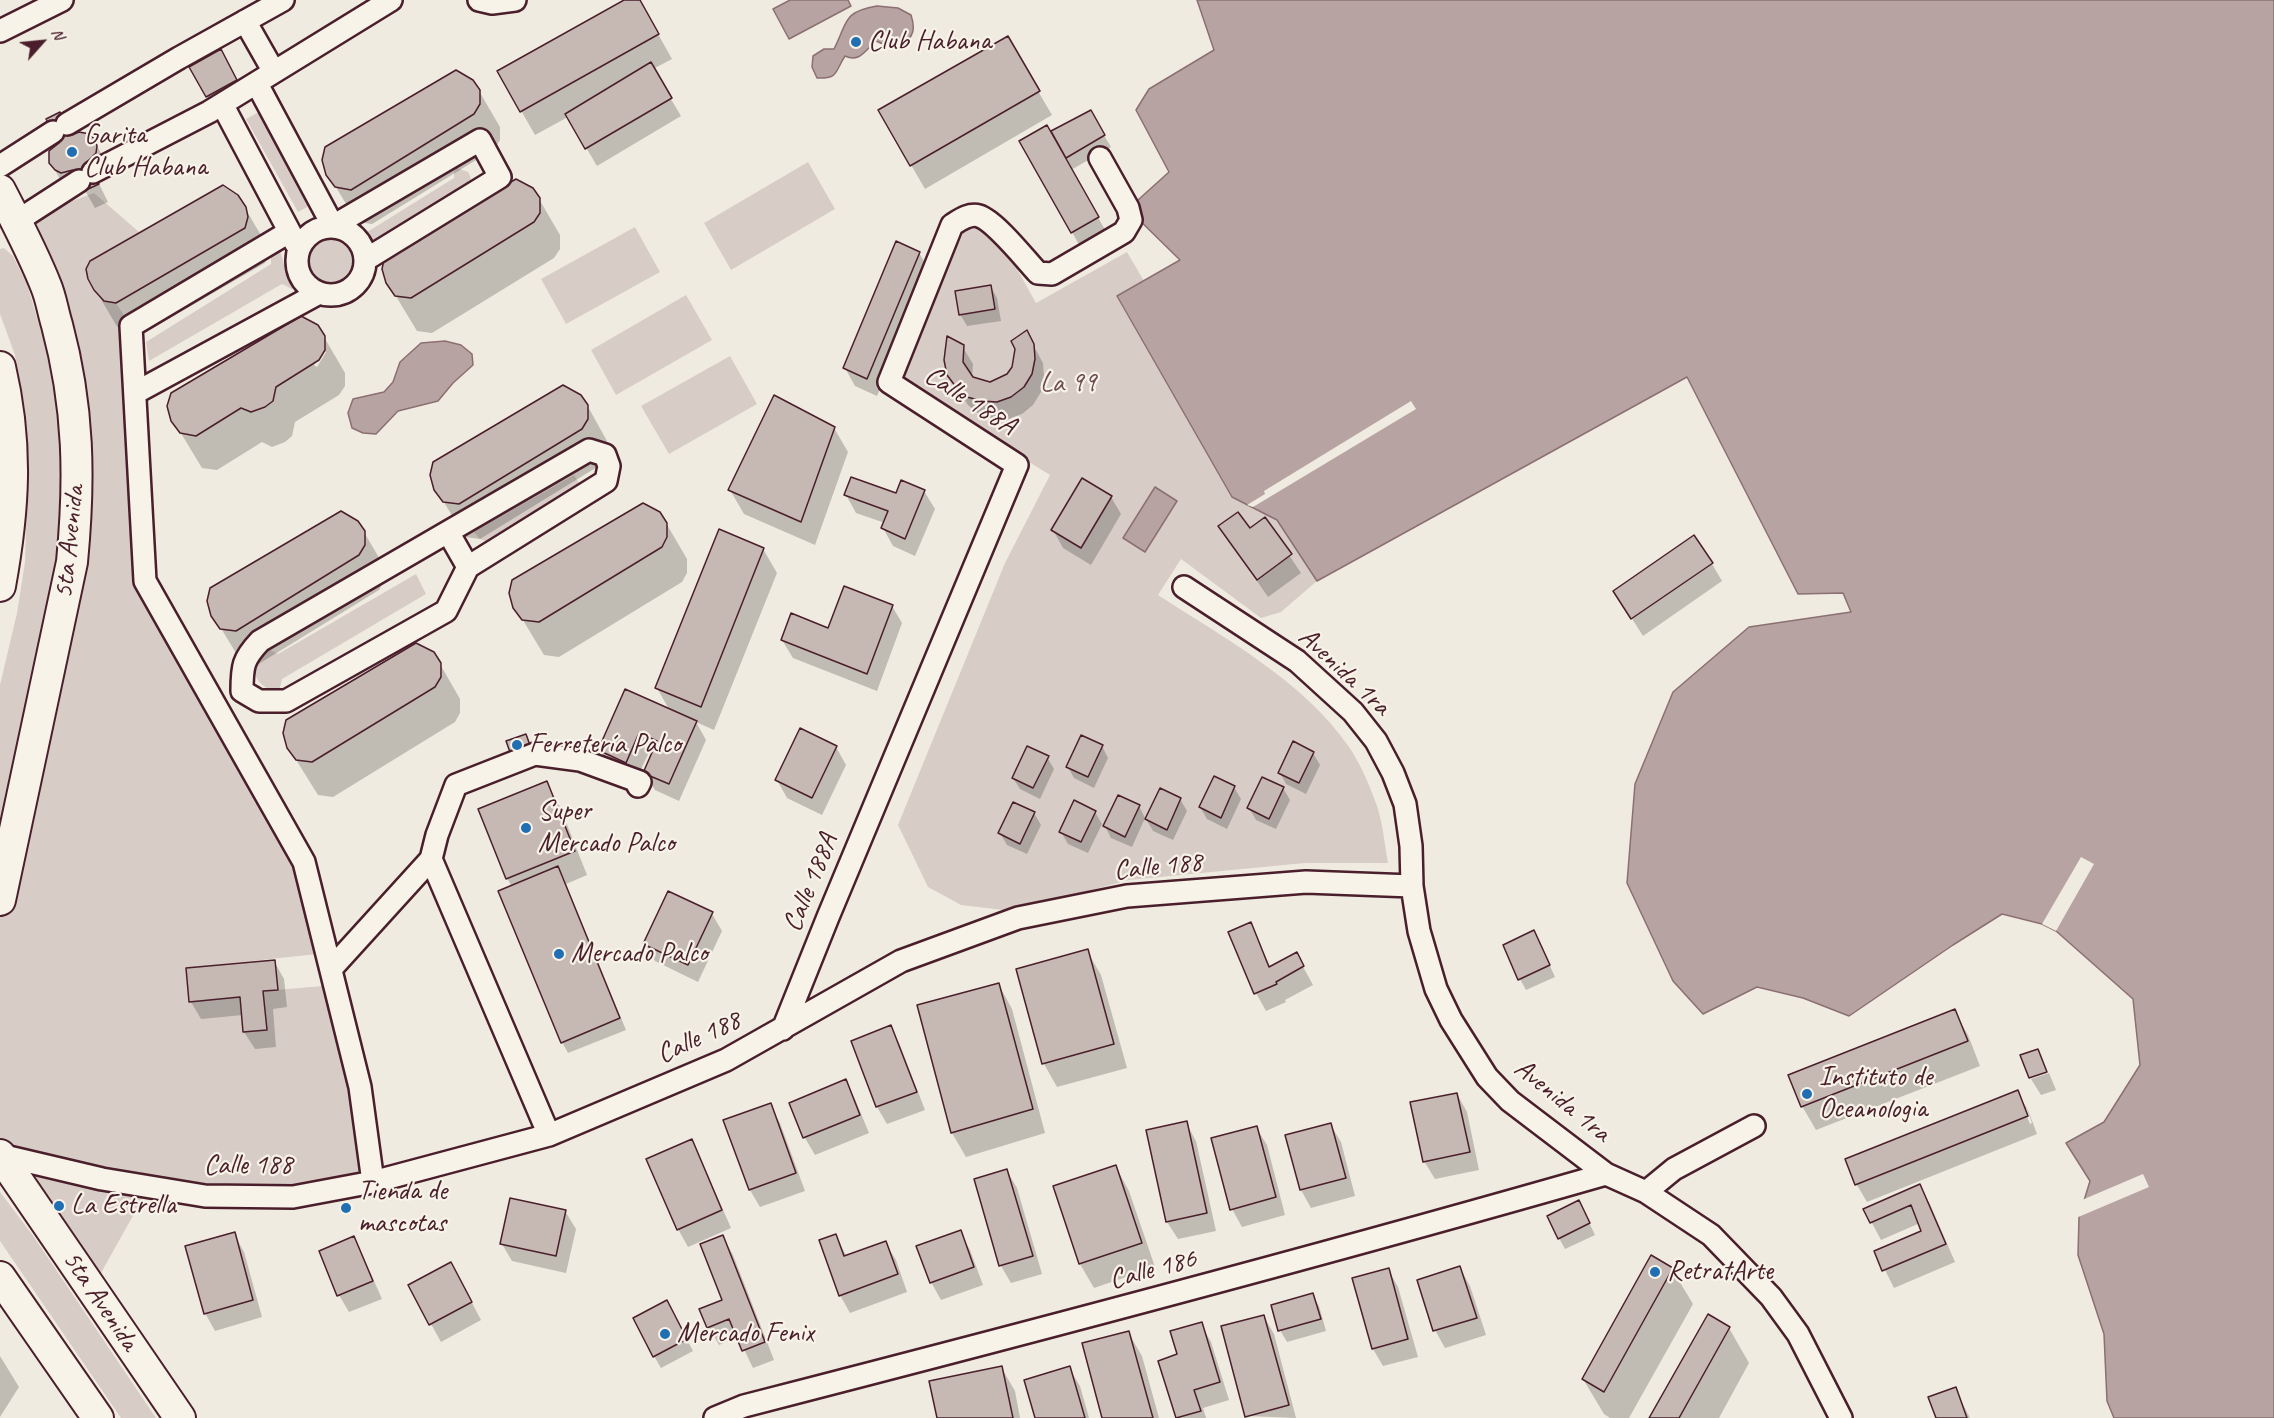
<!DOCTYPE html>
<meta charset="utf-8">
<style>
body{margin:0}
#map{position:relative;width:2274px;height:1418px;overflow:hidden;background:#f0ebe0;font-family:Caveat,sans-serif}
canvas{display:block}
.north{position:absolute;left:12px;top:12px;width:60px;height:60px;-webkit-text-stroke:4px #f7f3e8;paint-order:stroke;rotate:63deg;font-size:16px;font-weight:700;line-height:24px;text-align:center;color:#4a1f2b}
.north::after{content:'';display:block;margin:auto;width:21px;height:27px;background:#4a1f2b;clip-path:polygon(50% 0,100% 100%,50% 72%,0 100%)}
</style>
<div id="map">
<canvas width="2274" height="1418"></canvas>
<div class="north">N</div>
</div>
<script>
const ctx = document.querySelector('canvas').getContext('2d');
ctx.lineJoin = 'round';
function paint(path, color) { ctx.fillStyle = color; ctx.fill(path, 'evenodd'); }
function strokePath(path, color, width, dash) { ctx.strokeStyle = color; ctx.lineWidth = width; ctx.lineCap = dash ? 'butt' : 'round'; ctx.setLineDash(dash || []); ctx.stroke(path); }
function label(font, color, halo, rows, align = 'center') {
  ctx.font = font + ' Caveat,sans-serif'; ctx.lineWidth = 4.5; ctx.setLineDash([]); ctx.textBaseline = 'middle'; ctx.strokeStyle = halo; ctx.fillStyle = color; for (const [text, x, y, turn = 0] of rows) {
    ctx.save(); ctx.translate(x, y); ctx.rotate((+turn || 0) * Math.PI / 180); ctx.textAlign = isNaN(turn) ? turn : align; if (halo) ctx.strokeText(text, 0, 0); ctx.fillText(text, 0, 0); ctx.restore();
  }
}
const green = new Path2D(`
 M259,112l52,93 -13,7 -52,-93z
 M808,162l27,47 -104,61 -27,-47z
 M457,168l11,4c4,7 5,12 -2,17l-5,-1 -91,56 -6,-10 90,-56v-6z
 M94,193l45,39 -49,29 -4,8 30,34 15,23 14,255 126,219 56,153 -141,15 3,34 51,-5 3,35 24,-2 -4,-39 72,-6 38,197 -80,15 -144,-10 -57,102 -92,-134v-251l78,-457 -61,-226z
 M635,227l25,45 -94,52 -25,-45z
 M966,227h16l35,42 19,34 91,-51 17,29 -27,16 115,200 45,23 40,61 -36,31 -20,6 -80,-59 -23,36c66,43 146,86 191,152 13,19 22,42 29,62 5,17 7,37 10,54h-83l-176,17 -117,31 -51,-6 -33,-18 -30,-62 107,-262 45,-88 -153,-95z
 M305 261a25 25 0 1 1 50 0a25 25 0 1 1-50 0Z
 M4,248l9,8 14,28 19,64 10,56 6,60 -2,95 -60,298v-172l17,-72 8,-51 3,-106 -3,-46 -10,-55 -15,-41v-65z
 M271,249l9,1 5,18 20,20 -7,4 -16,-8 -133,77 -3,-19 125,-78z
 M686,295l26,45 -96,55 -25,-45z
 M730,356l27,48 -88,50 -28,-48z
 M574,475l5,8 -94,58 -5,-2 -6,-7z
 M416,574l10,20 -144,85 -3,13c-22,-4 -31,-20 -19,-40l10,-2 8,4z
 M0,1192l34,45 122,181h-35l-121,-177z`);
const water = new Path2D(`
 M790,0h58l3,6 -62,33 -16,-30z
 M1197,0h1077v1418h-160l-7,-17 -3,-67 -26,-79 1,-38 11,-36 -24,-38 38,-21 36,-57 -7,-66 -77,-68 -14,-7 -40,-10 -49,31 -104,71 -46,-18 -46,-11 -54,27 -30,-33 -46,-98 8,-99 38,-92 76,-65 102,-15 -8,-19 -45,1 -111,-217 -370,204 -40,-61 -45,-23 -115,-201 63,-36 -52,-51 41,-37 -33,-62 13,-21 65,-39z
 M877,6l21,2 13,7c5,15 2,21 -9,32h-12l-14,-6c-11,9 -16,22 -31,15 -10,15 -6,23 -28,22l-5,-11 1,-11 11,-7h10c14,-27 8,-37 43,-43z
 M445,341l16,4 11,9 1,11 -20,18 -15,18 -40,10 -22,23 -13,-1 -11,-5 -4,-15 5,-14 31,-7 9,-10 7,-20 21,-19z
 M1155,487l22,14 -32,51 -22,-14z`);
const pier = new Path2D(`
 M1411,401l5,8 -163,98 -6,-2 18,-11 -1,-3z
 M2081,857l13,7 -38,67 -14,-7z
 M2143,1174l6,13 -73,31 6,-18z`);
const shadow = new Path2D(`
 M627,0h12l33,59 -19,10 28,47 -84,50 -29,-49 -33,18 -36,-63z
 M1007,38l45,77 -127,74 -45,-78z
 M220,51l23,41 -29,16 -23,-41z
 M479,91l21,36v13l-6,9 -122,75 -15,-2 -29,-48z
 M1090,112l21,35 -40,23 37,65 -26,15 -61,-109 29,-8z
 M73,136l21,4 10,19 -7,21 11,22 -13,6 -12,-21 -22,-6 -10,-18z
 M539,199l21,36v14l-6,9 -122,75 -15,-2 -29,-48z
 M245,208l21,36 2,10 -3,9 -128,74 -12,-2 -9,-10 -21,-36z
 M919,253l11,18 -53,125 -22,-10 -10,-18z
 M991,287l6,11 4,23 -34,5 -7,-12z
 M1026,332l17,31 1,15 -3,14 -8,13 -11,9 -14,5h-15l-14,-5 -11,-9 -19,-31 13,-28 11,18 -1,14 18,5 18,-7 6,-8z
 M324,337l21,36v13l-6,9 -44,27 -3,14 -7,6 -13,5 -10,-5 -45,28 -15,-2 -29,-48zM323,352h3l-9,15 -3,-2z
 M587,405l20,36 1,14 -6,9 -122,75 -15,-2 -29,-48z
 M834,428l14,24 -33,93 -71,-31 -14,-24z
 M924,491l11,18 -20,47 -22,-10 -10,-18 2,-5 -29,-10 -10,-18h50z
 M1111,497l10,17 -30,51 -28,-17 -10,-18z
 M1265,519l36,54 -33,24 -48,-70 30,3z
 M666,523l21,36v14l-5,9 -123,75 -15,-2 -29,-48z
 M364,532l21,36 -1,13 -5,9 -122,75 -15,-2 -29,-48z
 M763,549l14,24 -63,157 -18,-8 10,18 -27,61 -24,-11 -11,-18 10,-20 -4,-2 -14,30 -26,-12 -11,-18 71,-39 -13,-23z
 M1712,564l10,17 -79,55 -28,-44z
 M892,606l10,17 -25,68 -84,-33 -11,-18 47,-10z
 M440,664l20,35v14l-5,9 -122,75 -15,-2 -30,-48z
 M1102,746l6,12 -14,30 -20,-10 -6,-11z
 M836,747l10,18 -24,50 -35,-17 -10,-18z
 M1313,753l7,12 -14,29 -20,-10 -6,-11z
 M1047,757l7,12 -14,30 -20,-10 -7,-11z
 M546,783l14,24 27,68 -21,9 60,146 -58,23 -6,-11 -50,-155 -5,-9z
 M1234,787l7,12 -14,30 -20,-10 -7,-12z
 M1283,788l7,12 -14,29 -20,-9 -7,-12z
 M1180,799l7,12 -14,29 -20,-9 -7,-12z
 M1139,806l6,12 -13,29 -21,-9 -6,-12z
 M1095,812l7,12 -14,29 -20,-9 -7,-12z
 M1034,813l7,12 -14,29 -20,-9 -7,-12z
 M712,914l10,17 -24,51 -43,-21 -11,-18z
 M1250,924l21,44 25,-14 17,31 -28,15 1,2 -20,9 -10,-18z
 M1540,944l15,33 -29,13 -6,-11z
 M1087,951l14,24 26,93 -70,19 -13,-23z
 M274,961l10,18 3,28 -14,2 3,38 -21,2 -11,-17 -1,-17 -42,4 -10,-17z
 M999,985l13,24 33,124 -79,24 -14,-24 -33,-127z
 M1954,1011l14,24 12,31 -164,64 -14,-24z
 M890,1027l10,18 25,65 -38,14 -10,-17 -25,-65z
 M2049,1073l7,17 -15,5 -10,-16z
 M845,1081l10,18 14,34 -54,22 -10,-17 -14,-34z
 M2017,1092l11,18 9,24 -170,68 -10,-17 -10,-25zM2024,1109h3l5,14 -2,1z
 M1457,1094l10,18 12,58 -44,9 -11,-18z
 M770,1105l10,18 25,68 -45,16 -10,-17 -25,-69z
 M1186,1123l10,18 20,90 -38,8 -11,-17z
 M1330,1124l11,18 14,54 -44,12 -10,-18 -14,-54z
 M1256,1127l11,18 18,70 -43,12 -10,-18z
 M691,1141l10,18 30,69 -43,19 -10,-18z
 M1116,1167l13,24 26,76 -61,21 -14,-24 -25,-77z
 M1007,1171l10,17 25,86 -31,9 -10,-17 -25,-86z
 M1920,1186l10,18 25,58 -61,26 -18,-36 47,-21 -3,-8 -39,17 -16,-30z
 M565,1211l11,18 -10,44 -54,-12 -10,-17z
 M1585,1214l10,21 -30,14 -6,-11z
 M960,1232l10,18 13,35 -42,15 -10,-18z
 M234,1234l10,18 18,65 -47,14 -10,-18z
 M836,1236l11,21 38,-14 11,17 11,32 -57,21 -10,-18z
 M723,1237l10,18 41,105 -21,8 -15,-31 -19,8 -10,-18 15,-26z
 M353,1238l10,18 19,43 -33,13 -10,-17z
 M1652,1257l20,12 21,35 -64,114h-19l-6,-4 -21,-35z
 M1460,1268l10,18 16,49 -41,13 -10,-18z
 M1388,1269l10,18 20,70 -35,9 -10,-17z
 M461,1282l20,38 -40,22 -10,-18z
 M1312,1294l7,12 7,25 -39,11 -7,-12z
 M673,1313l20,38 -32,17 -7,-12z
 M1264,1317l10,17 22,84 -49,-2z
 M1201,1324l10,18 18,58 -26,8 3,10h-29l-18,-56 20,-7z
 M1729,1328l20,35 -30,55h-68z
 M1128,1332l14,24 17,62h-56z
 M0,1356l19,31 -19,30z
 M1001,1367l14,24 5,27h-81z
 M1069,1368l11,18 9,32h-53z
 M1955,1389l15,29h-32z`);
const building = new Path2D(`
 M624,0h16l19,34 -139,78 -23,-41z
 M1008,36l32,55 -130,75 -32,-56z
 M221,49l16,31 -31,17 -17,-30z
 M651,62l21,36 -87,51 -20,-35z
 M456,70l17,10 7,10v14l-6,10 -123,76 -16,-3 -9,-12 -4,-15 3,-13z
 M1091,110l14,25 -39,23 -15,-27z
 M60,112l12,23 7,-3 11,2 5,6 2,6 -1,7 -8,8 11,23 -15,7 -11,-21 -12,3 -6,-3 -6,-7v-12l10,-8 -13,-24z
 M1047,125l52,92 -28,16 -52,-92z
 M516,179l17,9 7,10v15l-6,9 -123,76 -16,-2 -9,-13 -4,-14 3,-14z
 M223,185l15,10 8,12 2,10 -3,11 -129,75 -12,-2 -10,-11 -6,-11 -2,-10 4,-8z
 M896,241l24,11 -53,127 -24,-11z
 M991,285l4,24 -36,6 -4,-24z
 M301,316l17,9 7,11v14l-6,10 -43,27 -3,14 -8,6 -14,5 -10,-4 -45,28 -16,-3 -9,-12 -4,-15 4,-13z
 M1027,330l7,14 1,15 -3,15 -8,13 -13,10 -14,5 -15,-1 -15,-4 -11,-10 -9,-12 -3,-15 3,-24 17,9 -1,17 10,15 17,5 17,-8 5,-7 3,-18 -4,-8z
 M563,385l18,10 7,10v14l-6,10 -123,75 -16,-2 -9,-12 -4,-15 3,-13z
 M774,395l61,32 -34,95 -73,-32z
 M851,477l45,16 5,-13 24,10 -20,49 -24,-11 7,-17 -44,-16z
 M1082,478l30,18 -31,52 -30,-18z
 M643,503l17,9 7,11v14l-5,10 -123,75 -17,-2 -9,-12 -4,-15 3,-13z
 M341,511l17,10 7,10v14l-6,10 -123,76 -16,-2 -9,-13 -4,-15 3,-13z
 M1238,512l12,16 15,-11 27,37 -35,26 -39,-54z
 M719,529l45,19 -63,159 -46,-19z
 M1694,535l19,28 -82,56 -18,-28z
 M844,586l49,19 -26,69 -86,-34 10,-27 37,15z
 M416,643l18,9 7,11v14l-6,10 -123,75 -16,-2 -9,-12 -4,-15 3,-13z
 M625,689l72,32 -28,63 -26,-11 14,-32 -18,-8 -13,30 -28,-13z
 M800,728l37,18 -25,52 -37,-18z
 M526,734l5,14 -20,7 -5,-14z
 M1081,735l22,10 -15,32 -22,-10z
 M1293,741l21,11 -15,31 -21,-10z
 M1027,746l22,10 -16,32 -21,-10z
 M1214,776l21,10 -14,32 -22,-11z
 M1262,777l22,10 -15,32 -22,-11z
 M547,781l28,70 -69,28 -28,-70z
 M1160,788l21,10 -14,32 -22,-11z
 M1118,795l22,10 -15,32 -22,-11z
 M1074,800l22,11 -15,31 -22,-10z
 M1013,802l22,10 -15,32 -22,-11z
 M558,866l62,152 -59,25 -63,-152z
 M668,891l45,21 -25,53 -45,-21z
 M1251,922l18,45 28,-15 7,14 -28,16 1,2 -23,10 -26,-62z
 M1534,930l16,35 -32,15 -15,-35z
 M1088,949l26,95 -72,20 -26,-95z
 M275,960l3,30 -15,1 4,39 -24,2 -3,-35 -51,5 -3,-34z
 M999,983l34,126 -82,24 -34,-128z
 M1955,1009l13,32 -167,66 -13,-32z
 M891,1025l26,67 -41,15 -25,-66z
 M2038,1049l9,23 -18,6 -9,-23z
 M846,1079l14,36 -57,23 -14,-35z
 M2018,1090l10,26 -173,69 -10,-26z
 M1457,1093l13,59 -47,10 -13,-60z
 M771,1103l25,70 -47,17 -26,-70z
 M1187,1121l20,92 -41,9 -20,-92z
 M1331,1123l15,55 -46,12 -15,-55z
 M1257,1126l19,71 -46,13 -19,-72z
 M692,1139l30,71 -45,20 -31,-71z
 M1116,1165l26,78 -63,21 -26,-78z
 M1007,1169l26,87 -34,10 -25,-87z
 M1920,1184l26,60 -64,27 -8,-20 47,-20 -10,-26 -41,18 -7,-14z
 M510,1198l56,12 -10,46 -56,-12z
 M1579,1200l11,23 -32,16 -11,-23z
 M961,1230l13,37 -44,16 -14,-37z
 M235,1232l18,68 -49,14 -19,-68z
 M836,1234l8,22 42,-15 12,33 -59,22 -20,-56z
 M723,1235l42,107 -23,9 -13,-32 -22,9 -8,-19 23,-9 -22,-56z
 M354,1236l19,45 -36,15 -18,-45z
 M1651,1255l22,13 -69,124 -22,-13z
 M451,1262l21,40 -43,23 -21,-40z
 M1460,1266l17,52 -44,13 -16,-51z
 M1389,1268l19,71 -36,10 -20,-71z
 M1313,1293l8,26 -43,12 -7,-26z
 M667,1300l20,39 -34,18 -20,-39z
 M1708,1314l22,13 -51,91h-30z
 M1264,1315l25,90 -44,12 -24,-91z
 M1202,1322l18,60 -26,8 7,21 -25,7 -18,-57 19,-7 -7,-23z
 M1129,1331l24,87h-51l-20,-75z
 M1002,1366l11,52h-76l-8,-37z
 M1070,1366l15,52h-50l-11,-38z
 M1956,1387l11,31h-31l-8,-21z`);
const minor = new Path2D(`
 M479,0l13,3 23,-3
 M245,21l29,51
 M0,31l62,-31
 M257,84l76,142 147,-86 20,37 -135,83
 M222,104l74,140
 M67,124l112,-66 104,-58
 M0,166l53,-34
 M93,172l116,-60 182,-112
 M17,221l62,-40
 M297 261a34 34 0 1 1 68 0a34 34 0 1 1-68 0Z
 M289,232l-158,94 14,255 159,281 56,225 13,95
 M135,393l184,-100
 M589,450l16,5 4,11 -3,15 -138,86 -22,44 -160,90h-27l-17,-10c0,-25 1,-32 18,-50z
 M448,532l20,35
 M1184,587l113,74 56,51 23,29 17,32 12,31 6,42 1,40 7,45 17,58 15,31 36,57 23,24 96,73 40,18 65,43 60,62 27,37 43,84
 M431,859l6,-24 19,-50 79,-31 45,6 60,22 -2,4
 M331,969l100,-110 118,276
 M783,1029l45,-112 189,-452 -128,-83 63,-157c8,-5 17,-12 27,-9 16,5 46,43 59,57l14,1 72,-42 7,-12 -3,-12 -28,-50
 M0,1155l102,24 103,17 88,1 80,-15 176,-47 177,-75 175,-99 117,-43 109,-22 179,-14 106,4
 M1646,1192l28,-23 80,-43
 M715,1418l29,-12c288,-74 576,-150 862,-232`);
const highway = new Path2D(`
 M0,190c16,31 33,63 46,96 5,12 7,26 11,39 22,82 23,154 15,237l-72,338
 M0,367c18,77 14,142 0,219
 M0,1155l180,263
 M0,1277l98,141`);
const markers = [
 [856,42,6,"#1f6fb2"],
 [72,152,6,"#1f6fb2"],
 [517,745,6,"#1f6fb2"],
 [526,828,6,"#1f6fb2"],
 [559,954,6,"#1f6fb2"],
 [1807,1094,6,"#1f6fb2"],
 [59,1206,6,"#1f6fb2"],
 [346,1208,6,"#1f6fb2"],
 [1655,1272,6,"#1f6fb2"],
 [665,1334,6,"#1f6fb2"]
];
const poiNames = [
 ["Club Habana",868,42],
 ["Garita",84,136],
 ["Club Habana",84,168],
 ["Ferretería Palco",529,745],
 ["Super",538,812],
 ["Mercado Palco",538,844],
 ["Mercado Palco",571,954],
 ["Instituto de",1819,1078],
 ["Oceanologia",1819,1110],
 ["Tienda de",358,1192],
 ["mascotas",358,1224],
 ["La Estrella",71,1206],
 ["RetratArte",1667,1272],
 ["Mercado Fenix",677,1334]
];
const parkNames = [
 ["La 99",1068,384]
];
const streetNames = [
 ["Calle 188A",970,401,33],
 ["5ta Avenida",70,542,-84],
 ["Avenida 1ra",1344,672,43],
 ["Calle 188",1158,867,-6],
 ["Calle 188A",811,883,-68],
 ["Calle 188",699,1038,-25],
 ["Avenida 1ra",1562,1101,39],
 ["Calle 188",248,1166],
 ["Calle 186",1153,1270,-15],
 ["5ta Avenida",100,1301,56]
];
paint(green, '#d8cdc6');
paint(water, '#b7a4a2');
strokePath(water, '#8b6f72', 1.5);
paint(pier, '#f0ebe0');
paint(shadow, '#0003');
paint(building, '#c6b8b3');
strokePath(building, '#4a1f2b', 1.5);
strokePath(minor, '#4a1f2b', 26);
strokePath(highway, '#4a1f2b', 34);
strokePath(minor, '#f7f3e8', 21);
strokePath(highway, '#f7f3e8', 30);
for (const [x, y, r, color] of markers) { const dot = new Path2D(); dot.arc(x, y, r, 0, 2 * Math.PI); ctx.fillStyle = color; ctx.fill(dot); strokePath(dot, '#f7f3e8', 2); }
label('28px', '#4a1f2b', '#f7f3e8', poiNames, 'left');
label('28px', '#6e4a52', '#f7f3e8', parkNames);
label('28px', '#4a1f2b', '#f7f3e8', streetNames);
</script>
